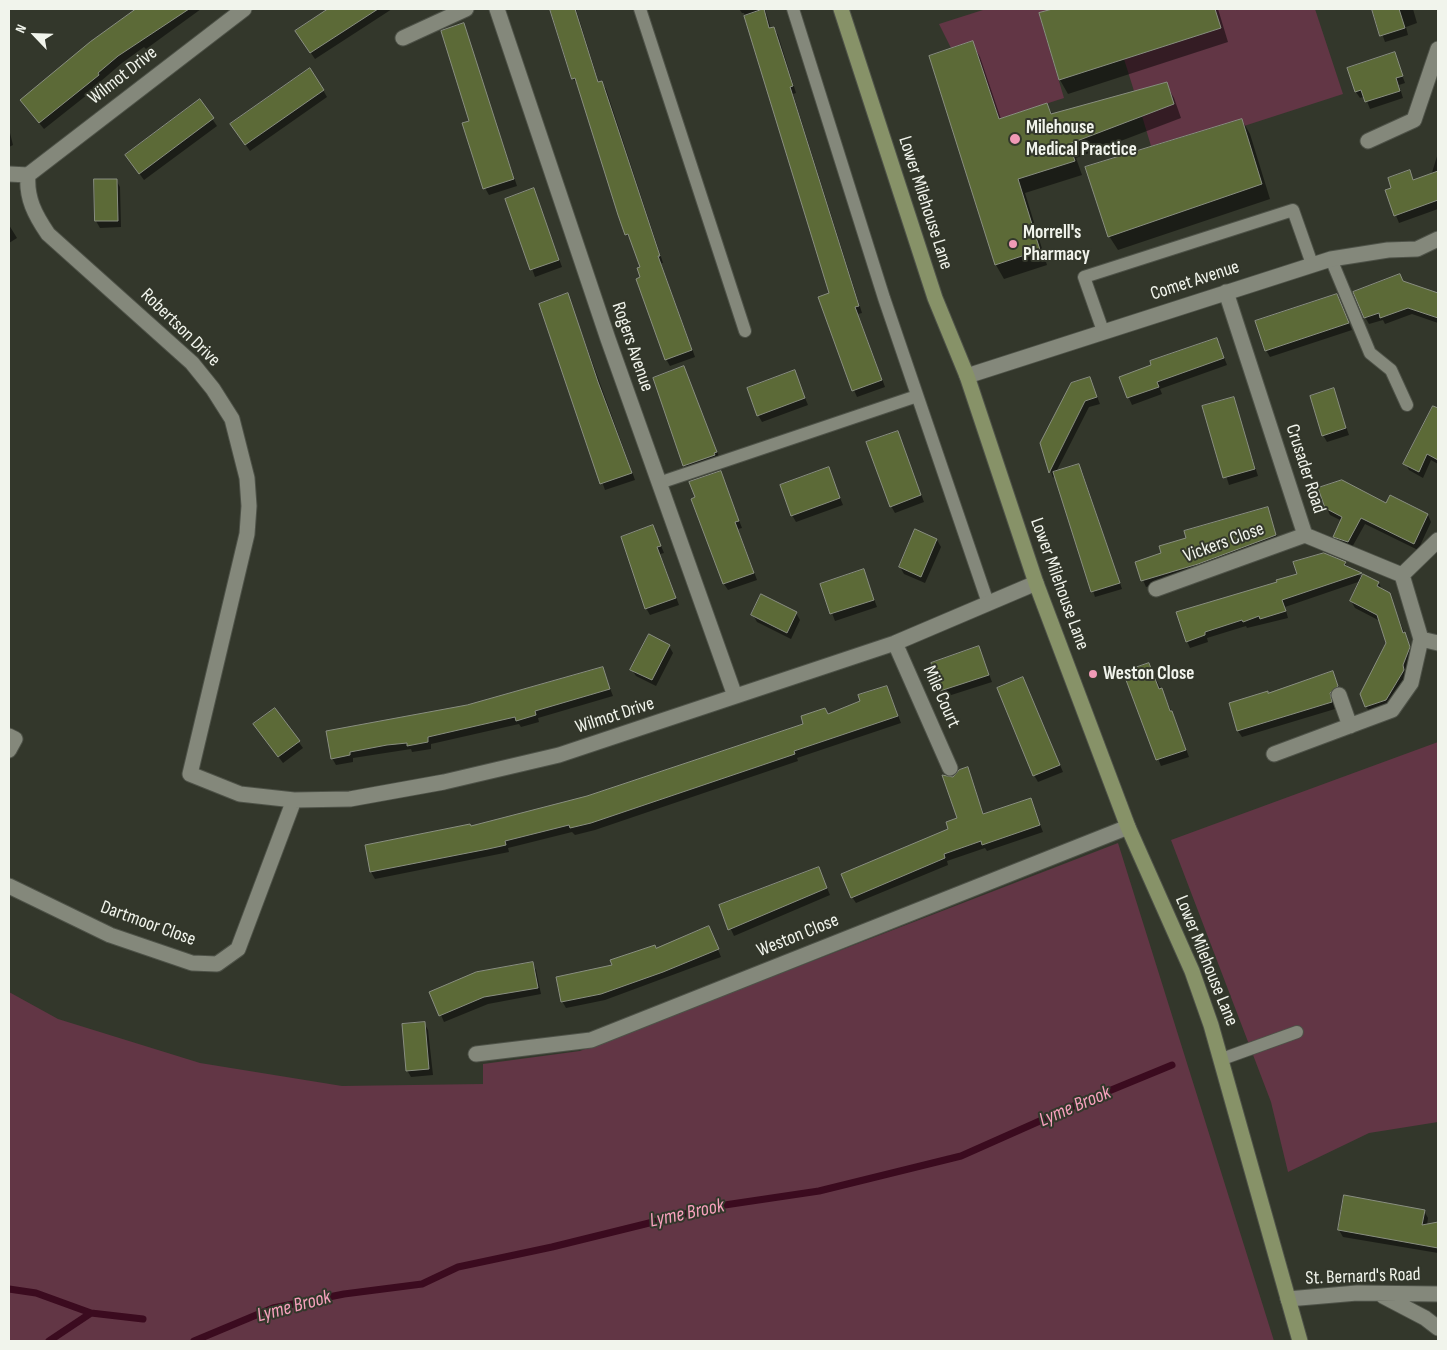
<!DOCTYPE html>
<style>
body{margin:0}
#map{position:relative;width:1447px;height:1350px;overflow:hidden;background:#33372b;font-family:"Sofia Sans Condensed",sans-serif}
canvas{display:block}
.frame{position:absolute;inset:0;border:10px solid #f1f4ec;pointer-events:none}
.north{position:absolute;left:10px;top:10px;width:50px;height:50px;-webkit-text-stroke:4px #33372b;paint-order:stroke;rotate:294deg;font-size:14px;font-weight:700;line-height:20px;text-align:center;color:#f1f4ec}
.north::after{content:'';display:block;margin:auto;width:18px;height:22px;background:#f1f4ec;clip-path:polygon(50% 0,100% 100%,50% 72%,0 100%)}
</style>
<div id="map">
<canvas width="1447" height="1350"></canvas>
<div class="frame"></div>
<div class="north">N</div>
</div>
<script>
const ctx = document.querySelector('canvas').getContext('2d');
ctx.lineJoin = 'round';
function paint(path, color) { ctx.fillStyle = color; ctx.fill(path, 'evenodd'); }
function strokePath(path, color, width, dash) { ctx.strokeStyle = color; ctx.lineWidth = width; ctx.lineCap = dash ? 'butt' : 'round'; ctx.setLineDash(dash || []); ctx.stroke(path); }
function label(font, color, halo, rows, align = 'center') {
  ctx.font = font + ' "Sofia Sans Condensed",sans-serif'; ctx.lineWidth = 4; ctx.setLineDash([]); ctx.textBaseline = 'middle'; ctx.strokeStyle = halo; ctx.fillStyle = color; for (const [text, x, y, turn = 0] of rows) {
    ctx.save(); ctx.translate(x, y); ctx.rotate((+turn || 0) * Math.PI / 180); ctx.textAlign = isNaN(turn) ? turn : align; if (halo) ctx.strokeText(text, 0, 0); ctx.fillText(text, 0, 0); ctx.restore();
  }
}
const green = new Path2D(`
 M986,9h67l-14,5 25,84 -65,21 -27,-78 -21,7 -12,-24z
 M1215,9h100l28,85 -99,32 -2,-7 -91,27 -9,-30 32,-13 -7,-21 -33,9 -10,-32 97,-31z
 M1438,742v380l-69,11 -81,39 -17,-70 -100,-262z
 M1118,843l156,498h-1265v-349l49,27 142,44 142,23 141,-2v-20l97,-13z`);
const shadow = new Path2D(`
 M139,9h62l-55,40 -2,-2 -22,16 -21,18 1,2 -58,46 -18,-22 65,-64z
 M330,9h62l-77,50 -19,-28z
 M551,9h25l23,74h3l4,6 57,174h-2l34,94 -25,9 -4,-7 -24,-92 -10,-26 -5,-6 -48,-150 -6,-6z
 M739,9h26l6,20 3,-1 4,7 18,58 -3,1 69,219 -4,1 27,73 -28,10 -3,-7 -24,-96 -86,-281h-2z
 M1057,9h161l10,33 -160,52 -8,-14 -20,-66z
 M1373,9h40l4,14 -11,4 2,8 -23,7z
 M463,25l54,161 -28,9 -4,-7 -15,-66z
 M972,43l8,14 21,62 46,-14 6,10 113,-31 8,14 7,20 -105,40 6,17 -57,18 22,72 -43,14 -8,-14z
 M1394,53l11,30 -6,2 4,13 -33,11 -5,-13 -5,2 -4,-6z
 M323,90l4,7 -77,54 -14,-20z
 M200,101l17,25 -73,54 -13,-18z
 M1242,120l8,14 20,65 -152,51 -9,-14z
 M9,129l4,16 -4,2z
 M1438,153v56l-39,14 -13,-32 7,-2 16,-17 13,33z
 M116,180l4,7 1,40 -21,1 -4,-7z
 M534,190l28,77 -27,10 -28,-78z
 M9,225l8,13 -8,5z
 M1404,283l34,11v29l-26,-9 -27,10 -2,-4 -14,4 -4,-7z
 M568,295l67,185 -30,10 -64,-185z
 M1340,302l12,28 -82,27 -4,-7z
 M1217,340l10,25 -67,24 2,5 -30,11 -12,-27z
 M684,368l36,91 -32,14 -34,-95z
 M794,372l14,33 -46,17 -4,-7z
 M1090,379l10,25 -11,3 -33,65 22,-7 4,6 40,118 -27,8 -40,-123 -2,4 -11,-35z
 M1333,390l16,45 -22,7 -4,-7z
 M1233,398l25,78 -29,9 -25,-78z
 M1434,407l4,3v54l-7,-4 -8,18 -14,-8 -4,-7z
 M897,432l27,70 -29,11 -4,-7z
 M828,469l15,36 -47,17 -4,-7z
 M720,472l22,56 -4,1 19,51 -29,10 -4,-6z
 M1387,505l41,10 3,7 -13,28 -53,-26 -14,25 -12,-6 -4,-7 7,-15 -12,-6 -4,-8z
 M1267,509l12,33 -133,45 -3,-7 20,-26 24,-15z
 M653,527l11,26 -4,1 19,51 -29,10 -4,-7z
 M937,540l4,7 -16,36 -21,-9 -4,-7z
 M1345,563l3,5 14,9 17,6 3,7 7,4 24,61 -5,22 -18,30 -20,6 -4,-7 21,-63 -7,-22 -25,-13 -4,-7 10,-20 -76,26 3,11 -41,10 -1,-2 -39,12 1,4 -18,6 -3,-7 -9,-28z
 M863,570l14,37 -42,14 -14,-37z
 M796,613l4,7 -9,19 -34,-17 -4,-7z
 M669,646l4,7 -17,33 -20,-10 -4,-6z
 M979,648l13,34 -47,15 -13,-33z
 M1149,664l26,55 14,38 -28,9 -37,-93z
 M602,668l11,28 -75,22 1,4 -18,5 -2,-3 -88,20v5l-19,3 -1,-3 -58,9v4l-17,3 -4,-7 135,-51z
 M1333,673l8,20 -8,7 2,9 -93,28 -4,-6 30,-37z
 M1023,678l40,94 -25,10 -4,-7z
 M887,687l14,36 -104,35 1,3 -203,69 -20,5 -3,-3 -64,16 1,4 -134,27 -4,-7 -5,-26 105,-19 117,-29 217,-74 57,-23z
 M275,709l28,39 -20,15 -24,-32z
 M967,768l17,47 46,-16 13,33 -56,19 -2,-3 -38,13 1,4 -92,38 -4,-6 98,-68 9,-10 -5,-41z
 M822,876l8,19 -96,41 -14,-30z
 M709,928l12,29 -116,43 -39,8 -4,-7 52,-35z
 M532,963l4,7 5,24 -53,10 -44,18 -13,-30z
 M424,1023l4,7 5,45 -22,2 -4,-7z
 M1424,1211l4,7 -1,7 11,-2v30l-95,-16 -4,-7z`);
const stream = new Path2D(`
 M9,1289l27,4 55,20
 M49,1341l42,-28 52,6
 M194,1341l79,-33 71,-14 78,-10 36,-17 94,-20 166,-41 101,-15 142,-35 126,-56 85,-35`);
const building = new Path2D(`
 M136,9h53l-71,47 -20,17 1,2 -60,48 -19,-23 70,-58z
 M328,9h50l-68,44 -15,-22z
 M550,9h25l23,73 4,-1 58,175h-2l34,94 -27,10 -29,-81 4,-2 -3,-9 3,-1 -12,-33 -3,1 -7,-20 -43,-137 -3,1z
 M764,9l5,19 5,-1 19,59 -3,1 69,219 -4,1 27,73 -30,11 -34,-94 11,-4 -85,-277z
 M1053,9h162l6,19 -162,52 -20,-67z
 M1372,9h27l6,19 -25,8z
 M464,23l50,156 -31,10 -21,-66 7,-2 -28,-90z
 M973,41l26,78 48,-16 4,11 116,-32 7,22 -105,40 6,17 -57,18 22,71 -45,15 -66,-209z
 M1395,52l8,24 -7,2 4,13 -35,11 -4,-12 -6,2 -8,-24z
 M310,68l14,22 -79,55 -15,-21z
 M200,99l14,19 -75,56 -14,-19z
 M1242,119l20,65 -154,53 -23,-70z
 M1410,170l3,10 25,-9v29l-44,16 -9,-26 6,-2 -3,-10z
 M94,179h23l1,42h-23z
 M534,188l25,72 -29,10 -25,-71z
 M1400,274l3,7 35,12v25l-30,-10 -28,10 -1,-5 -15,5 -11,-26z
 M568,293l30,89 34,91 -32,11 -61,-180z
 M1337,294l12,29 -84,28 -10,-30z
 M1217,338l7,20 -67,24 2,5 -32,11 -8,-21 32,-12 -1,-4z
 M684,366l33,86 -3,1 1,2 -32,11 -30,-88z
 M795,370l10,28 -48,18 -10,-28z
 M1090,377l7,20 -12,4 -36,72 -9,-30 31,-60z
 M1334,388l12,40 -24,8 -12,-40z
 M1234,397l21,72 -32,9 -21,-72z
 M1433,406l5,2v52l-11,-6 -8,18 -16,-8z
 M898,431l23,64 -31,12 -24,-65z
 M1079,464l41,119 -29,9 -38,-120z
 M829,467l11,31 -49,18 -11,-31z
 M721,471l18,50 -4,1 19,51 -31,11 -32,-85 4,-2 -6,-15z
 M1342,480l44,23 4,-8 38,19 -14,30 -53,-26 -13,24 -15,-5 9,-20 -17,-9 -7,-20z
 M1268,507l8,28 -78,29 -57,17 -6,-19 26,-9 -2,-7 27,-8 -2,-7z
 M653,525l8,21 -4,1 19,51 -31,11 -24,-72z
 M915,529l22,10 -16,38 -22,-10z
 M1324,553l22,9 -2,3 18,8 -80,27 4,11 -26,8 -1,-3 -16,6 -1,-2 -37,12v3l-19,7 -10,-30 101,-30 -1,-2 21,-6 -4,-12z
 M864,569l10,31 -44,14 -10,-30z
 M1363,574l16,8 -2,4 13,7 13,40 2,-1 5,15 -7,18 1,5 -18,30 -21,7 -5,-13 26,-51 -9,-28 -27,-14z
 M761,594l36,18 -10,21 -36,-18z
 M649,634l21,11 -18,35 -22,-10z
 M979,646l10,29 -49,16 -9,-28z
 M1149,663l10,26 3,-1 8,23h2l14,39 -30,10 -33,-88z
 M603,667l7,22 -75,22 1,4 -20,6 -1,-4 -87,20v5l-21,4v-3l-20,2 -37,7v3l-19,4 -5,-28 141,-26z
 M1333,671l5,15 -8,7 2,9 -95,29 -8,-28 39,-12v2z
 M1023,677l37,88 -27,11 -36,-88z
 M887,686l11,30 -104,35 1,3 -204,69 -21,5 -1,-3 -64,16 1,4 -18,4 -118,23 -5,-27 105,-21 1,2 116,-30 216,-72 -2,-8 24,-8 3,6 32,-13 -2,-6z
 M275,708l25,33 -22,16 -25,-33z
 M968,767l15,47 48,-16 9,27 -58,20 -1,-4 -37,13 1,4 -94,40 -10,-24 107,-45 -2,-7 11,-4 -15,-43 11,2 6,-7z
 M819,867l8,21 -99,42 -9,-25z
 M709,926l10,23 -56,23 -62,22 -40,8 -5,-25 56,-12 -2,-5 45,-15 1,3z
 M533,962l5,26 -54,9 -45,19 -10,-24 47,-20z
 M425,1022l4,47 -23,2 -4,-47z
 M1344,1195l81,15 -3,15 16,-3v26l-100,-18z`);
const lane = new Path2D(`
 M640,9l105,322
 M793,9l91,289 104,305
 M1331,259l39,94 21,17 16,35
 M1103,331l-19,-54 209,-67 19,54
 M659,483l258,-87
 M1222,1059l75,-27`);
const street = new Path2D(`
 M497,9l111,330 127,357
 M403,38l63,-29
 M1368,141l46,-21 24,-71
 M9,174l19,1
 M28,175c-2,23 7,40 20,59l144,129 21,26 19,30 15,59 2,28 -2,28 -57,240 50,20 54,6 56,-1 94,-17 115,-27 336,-112 141,-60
 M28,175l216,-166
 M1226,292l79,243 97,40 19,64 17,4
 M967,376l364,-117 57,-9 29,-1 21,-10
 M1402,575l36,-35
 M1156,589l149,-54
 M895,643l55,125
 M1339,695l11,31
 M9,736l6,3 -6,11
 M1274,754l118,-44 19,-27 10,-44
 M9,886l101,49 82,28 25,1 21,-15 56,-149
 M476,1054l115,-14 537,-213
 M1383,1296l42,22 13,10
 M1288,1299l69,-6 81,1`);
const secondary = new Path2D(`
 M841,9l94,289 32,78 69,207 92,244 64,144 19,54 89,316`);
const markers = [
 [1015,139,6,"#f09ab6"],
 [1013,244,5,"#f09ab6"],
 [1093,674,5,"#f09ab6"]
];
const streetNames = [
 ["Wilmot Drive",123,76,-38],
 ["Lower Milehouse Lane",925,203,72],
 ["Comet Avenue",1195,281,-18],
 ["Robertson Drive",180,328,44],
 ["Rogers Avenue",632,347,71],
 ["Crusader Road",1305,469,72],
 ["Vickers Close",1224,543,-20],
 ["Lower Milehouse Lane",1059,584,70],
 ["Mile Court",941,697,66],
 ["Wilmot Drive",615,716,-18],
 ["Dartmoor Close",148,924,20],
 ["Weston Close",798,936,-22],
 ["Lower Milehouse Lane",1206,961,68],
 ["St. Bernard's Road",1363,1277,-2]
];
const poiNames = [
 ["Milehouse",1026,128],
 ["Medical Practice",1026,150],
 ["Morrell's",1023,233],
 ["Pharmacy",1023,255],
 ["Weston Close",1103,674]
];
const waterNames = [
 ["Lyme Brook",1075,1107,-23],
 ["Lyme Brook",687,1214,-12],
 ["Lyme Brook",294,1307,-15]
];
paint(green, '#623645');
paint(shadow, '#0007');
strokePath(stream, '#3b0b1f', 7);
paint(building, '#5c6a37');
strokePath(building, '#898e80', 1);
strokePath(lane, '#4e5248', 14);
strokePath(street, '#4e5248', 17);
strokePath(secondary, '#4e5248', 17);
strokePath(lane, '#84887b', 12);
strokePath(street, '#84887b', 15);
strokePath(secondary, '#879268', 15);
for (const [x, y, r, color] of markers) { const dot = new Path2D(); dot.arc(x, y, r, 0, 2 * Math.PI); ctx.fillStyle = color; ctx.fill(dot); strokePath(dot, '#33372b', 2); }
label('19px', '#f1f4ec', '#33372b', streetNames);
label('bold 19px', '#f1f4ec', '#33372b', poiNames, 'left');
label('italic 20px', '#f7a1bd', '#33372b', waterNames);
</script>
